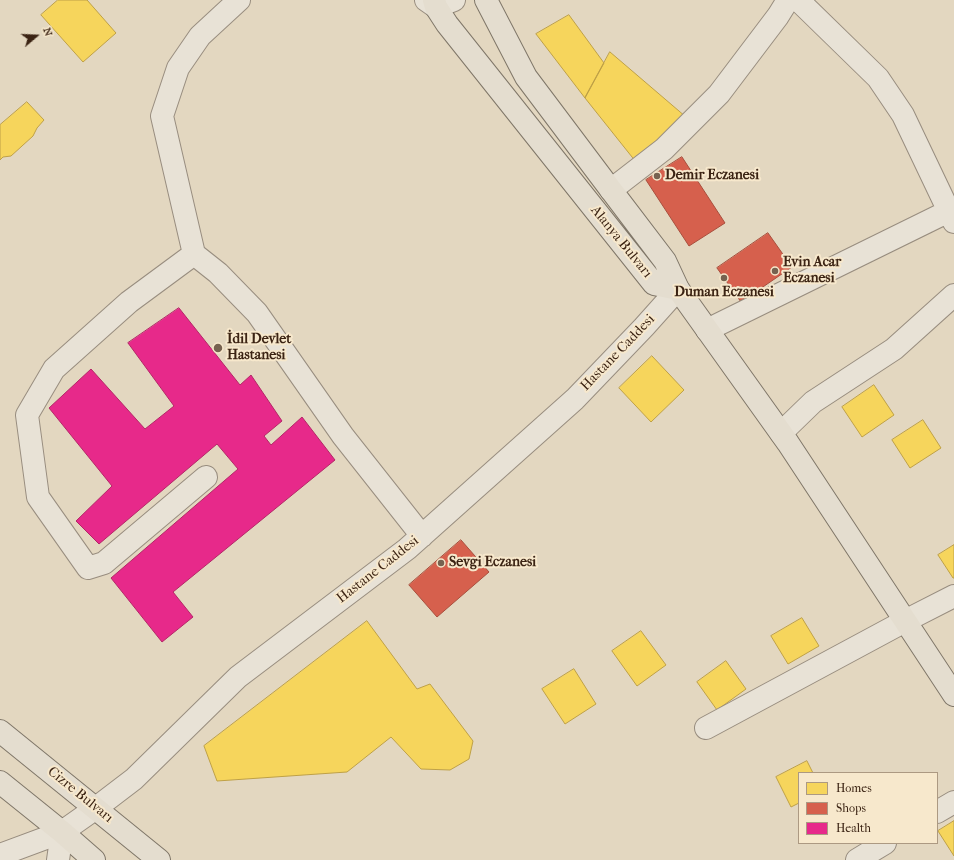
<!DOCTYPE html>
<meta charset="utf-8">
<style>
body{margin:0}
#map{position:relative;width:954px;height:860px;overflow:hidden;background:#e3d7c0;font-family:"IM FELL French Canon",serif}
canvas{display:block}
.legend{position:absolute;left:798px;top:772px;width:140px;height:72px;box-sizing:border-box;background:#f7e8cc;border:1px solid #ac9982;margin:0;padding:5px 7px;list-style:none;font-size:12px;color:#3b2313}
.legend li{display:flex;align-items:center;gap:8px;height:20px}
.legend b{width:20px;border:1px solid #ac9982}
.north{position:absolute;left:16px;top:16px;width:40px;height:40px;-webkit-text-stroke:3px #f7e8cc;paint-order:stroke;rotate:71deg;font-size:11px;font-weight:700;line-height:16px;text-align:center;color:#3b2313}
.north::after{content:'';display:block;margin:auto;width:14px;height:18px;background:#3b2313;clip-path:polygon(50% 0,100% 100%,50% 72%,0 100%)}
</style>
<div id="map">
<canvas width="954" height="860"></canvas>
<ul class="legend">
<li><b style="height:11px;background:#f6d55c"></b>Homes</li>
<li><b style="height:11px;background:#d6604d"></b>Shops</li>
<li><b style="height:11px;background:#e7298a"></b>Health</li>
</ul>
<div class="north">N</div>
</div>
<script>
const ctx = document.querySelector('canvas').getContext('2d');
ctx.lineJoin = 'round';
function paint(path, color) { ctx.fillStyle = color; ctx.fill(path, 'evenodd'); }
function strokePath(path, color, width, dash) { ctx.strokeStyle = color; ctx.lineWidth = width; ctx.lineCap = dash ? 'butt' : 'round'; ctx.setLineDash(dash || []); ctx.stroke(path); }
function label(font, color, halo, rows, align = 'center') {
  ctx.font = font + ' "IM FELL French Canon",serif'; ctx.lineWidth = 4; ctx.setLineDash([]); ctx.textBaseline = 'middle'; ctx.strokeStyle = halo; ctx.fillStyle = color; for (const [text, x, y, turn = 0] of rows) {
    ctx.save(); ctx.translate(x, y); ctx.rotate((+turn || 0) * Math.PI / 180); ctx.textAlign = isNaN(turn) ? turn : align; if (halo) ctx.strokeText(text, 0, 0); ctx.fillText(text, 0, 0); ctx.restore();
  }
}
const homes = new Path2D(`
 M58,0h29l29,33 -33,29 -42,-47z
 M569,15l35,48 -19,35 -49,-64z
 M610,52l76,65 -50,45 -51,-64z
 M27,102l17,18 -7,8 -4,8 -22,20 -8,1 -3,3v-35z
 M652,356l32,34 -33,32 -32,-34z
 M874,385l20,30 -32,22 -20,-30z
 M923,420l18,28 -31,20 -18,-28z
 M954,545v33h-1l-15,-23z
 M802,618l17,28 -31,18 -17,-28z
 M367,621l50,68 13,-5 43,57 -4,18 -19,11 -29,-1 -30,-32 -44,35 -130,9 -13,-35z
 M641,631l25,34 -29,21 -25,-35z
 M726,661l20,28 -29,21 -20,-28z
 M574,669l22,35 -31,20 -23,-35z
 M807,761l6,12h-14v30l-8,4 -15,-30z
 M954,821v35l-16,-25z`);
const shops = new Path2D(`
 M682,157l43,66 -36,23 -43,-66z
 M768,233l24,34 -51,35 -24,-34z
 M461,540l28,32 -52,45 -28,-32z`);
const health = new Path2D(`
 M179,308l61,77 11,-10 31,46 -18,15 7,9 31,-28 33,43 -162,132 20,25 -31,25 -51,-64 127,-109 -21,-25 -118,100 -23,-23 36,-35 -63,-78 42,-39 54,60 29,-23 -46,-63z`);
const minor = new Path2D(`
 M426,0l10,7 18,-7
 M798,0l80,78 25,37 51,107
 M611,190l53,-41 55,-55 59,-78 10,-16
 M194,254l-32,-138 16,-48 22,-32 39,-36
 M707,330l242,-119
 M781,433l32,-31 81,-53 60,-54
 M206,477l-102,86 -16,5 -50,-71 -11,-82 27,-46 75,-67 65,-48 24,19 39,40 86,123 79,100
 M706,728l199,-107 49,-25
 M937,812l17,-10
 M0,855l62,-23 34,-24 38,-29 104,-102 169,-128 168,-150 69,-72 34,-38
 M58,860l4,-28
 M857,860l28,-17`);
const major = new Path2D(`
 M434,0l2,7 11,17 207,260 24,5
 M486,0l40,77 85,113 54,71 13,28 110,154 166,252
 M0,731l159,129
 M0,782l62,50 32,28`);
const markers = [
 [657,176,4,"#766250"],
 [775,271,4,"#766250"],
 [724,278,4,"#766250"],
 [218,348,5,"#766250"],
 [441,563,4,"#766250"]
];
const poiNames = [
 ["Demir Eczanesi",665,176],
 ["Evin Acar",783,263],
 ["Eczanesi",783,279],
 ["Duman Eczanesi",724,293,"center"],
 ["İdil Devlet",227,340],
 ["Hastanesi",227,356],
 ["Sevgi Eczanesi",449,563]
];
const streetNames = [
 ["Alanya Bulvarı",621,242,51],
 ["Hastane Caddesi",618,353,-46],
 ["Hastane Caddesi",378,570,-38],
 ["Cizre Bulvarı",80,795,39]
];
paint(homes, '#f6d55c');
strokePath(homes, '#bea046', 1);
paint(shops, '#d6604d');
strokePath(shops, '#a84e3c', 1);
paint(health, '#e7298a');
strokePath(health, '#b32766', 1);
strokePath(minor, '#988d7f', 24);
strokePath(major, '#7f7668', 24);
strokePath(minor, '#e8e2d6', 22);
strokePath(major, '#e4ddcf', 22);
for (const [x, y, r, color] of markers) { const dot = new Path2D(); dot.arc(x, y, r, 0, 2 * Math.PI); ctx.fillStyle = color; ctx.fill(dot); strokePath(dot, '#f7e8cc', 1.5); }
label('bold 14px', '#3b2313', '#f7e8cc', poiNames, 'left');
label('14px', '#3b2313', '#f7e8cc', streetNames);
</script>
